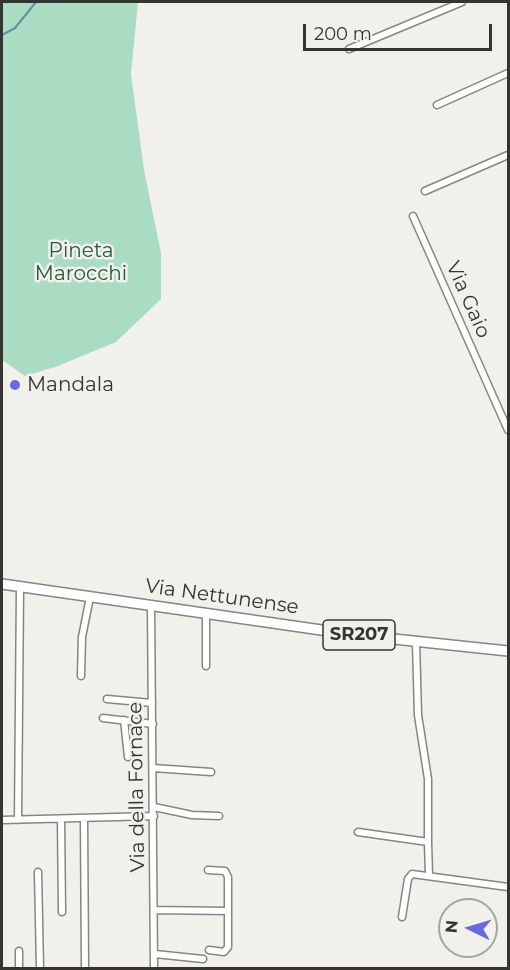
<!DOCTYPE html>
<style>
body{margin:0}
#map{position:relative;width:510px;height:970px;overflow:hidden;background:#f1f0eb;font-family:Montserrat,sans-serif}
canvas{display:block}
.frame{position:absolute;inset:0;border:3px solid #343432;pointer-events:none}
.north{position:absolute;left:438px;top:898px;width:60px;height:60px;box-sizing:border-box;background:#f1f0eb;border:2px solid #a5a5a1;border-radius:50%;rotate:275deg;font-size:16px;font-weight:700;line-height:24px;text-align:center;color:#343432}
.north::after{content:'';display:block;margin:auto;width:21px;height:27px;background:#6869e2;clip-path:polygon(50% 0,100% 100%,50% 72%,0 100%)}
.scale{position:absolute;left:303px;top:24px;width:189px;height:27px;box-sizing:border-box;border:3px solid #343432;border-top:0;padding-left:8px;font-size:18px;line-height:21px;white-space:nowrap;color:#343432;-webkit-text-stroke:4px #f1f0eb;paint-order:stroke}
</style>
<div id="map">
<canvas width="510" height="970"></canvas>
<div class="frame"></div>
<div class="north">N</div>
<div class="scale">200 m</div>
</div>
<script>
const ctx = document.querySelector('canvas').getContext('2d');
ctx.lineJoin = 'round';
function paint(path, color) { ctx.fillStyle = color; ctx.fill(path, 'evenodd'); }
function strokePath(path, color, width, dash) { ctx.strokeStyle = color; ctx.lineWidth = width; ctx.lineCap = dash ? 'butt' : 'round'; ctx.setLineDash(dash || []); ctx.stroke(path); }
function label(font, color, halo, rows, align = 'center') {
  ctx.font = font + ' Montserrat,sans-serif'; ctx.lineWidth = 5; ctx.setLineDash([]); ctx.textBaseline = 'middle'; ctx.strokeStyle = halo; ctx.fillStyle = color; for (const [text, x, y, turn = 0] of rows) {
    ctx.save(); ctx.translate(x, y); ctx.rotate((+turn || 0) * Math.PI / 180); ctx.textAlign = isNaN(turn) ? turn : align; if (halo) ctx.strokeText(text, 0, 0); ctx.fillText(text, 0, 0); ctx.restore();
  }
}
const green = new Path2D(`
 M2,2h136l-7,72 13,96 17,83v46l-45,43 -58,24 -33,10 -23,-16z`);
const stream = new Path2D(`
 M2,35l13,-7 21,-26`);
const minor = new Path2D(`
 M349,49l113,-47
 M437,105l71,-32
 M425,191l83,-36
 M413,216l95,214
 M151,605l3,363
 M206,613v53
 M416,642l2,73 10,64v63
 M81,676l1,-39 8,-40
 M107,699l45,4
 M103,718l50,6
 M124,720l4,37
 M153,768l58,4
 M154,807l38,8 27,1
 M61,819l1,93
 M84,819l1,149
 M2,820l152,-4
 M18,820l2,-233
 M358,832l70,10 1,34
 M208,870l17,1 3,6v70l-4,5 -15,-2
 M38,872l2,96
 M154,910l74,1
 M402,917l6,-38 4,-5 96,13
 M19,951v17
 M155,954l48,5`);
const primary = new Path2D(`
 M2,584l354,51 152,16`);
const markers = [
 [15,385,6,"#6869e2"]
];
const shields = [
 [359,635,72]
];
const shieldNames = [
 ["SR207",359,635]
];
const parkNames = [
 ["Pineta",81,251],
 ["Marocchi",81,274]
];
const streetNames = [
 ["Via Gaio",468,300,66],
 ["Via Nettunense",222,597,8],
 ["Via della Fornace",137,787,-91]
];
const poiNames = [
 ["Mandala",27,385]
];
paint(green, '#aadcc3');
strokePath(stream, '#5895a4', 2);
strokePath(minor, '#878581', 9);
strokePath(primary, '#878581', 12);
strokePath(minor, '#fff', 6);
strokePath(primary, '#fff', 9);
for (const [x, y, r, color] of markers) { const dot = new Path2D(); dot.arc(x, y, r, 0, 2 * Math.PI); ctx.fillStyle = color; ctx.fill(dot); strokePath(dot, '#f1f0eb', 2); }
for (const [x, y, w] of shields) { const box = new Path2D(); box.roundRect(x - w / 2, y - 15, w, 30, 4.5); ctx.fillStyle = '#f1f0eb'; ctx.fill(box); strokePath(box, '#343432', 1.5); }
label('bold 18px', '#343432', null, shieldNames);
label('20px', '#235b43', '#f1f0eb', parkNames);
label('20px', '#343432', '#f1f0eb', streetNames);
label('20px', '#343432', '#f1f0eb', poiNames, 'left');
</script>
